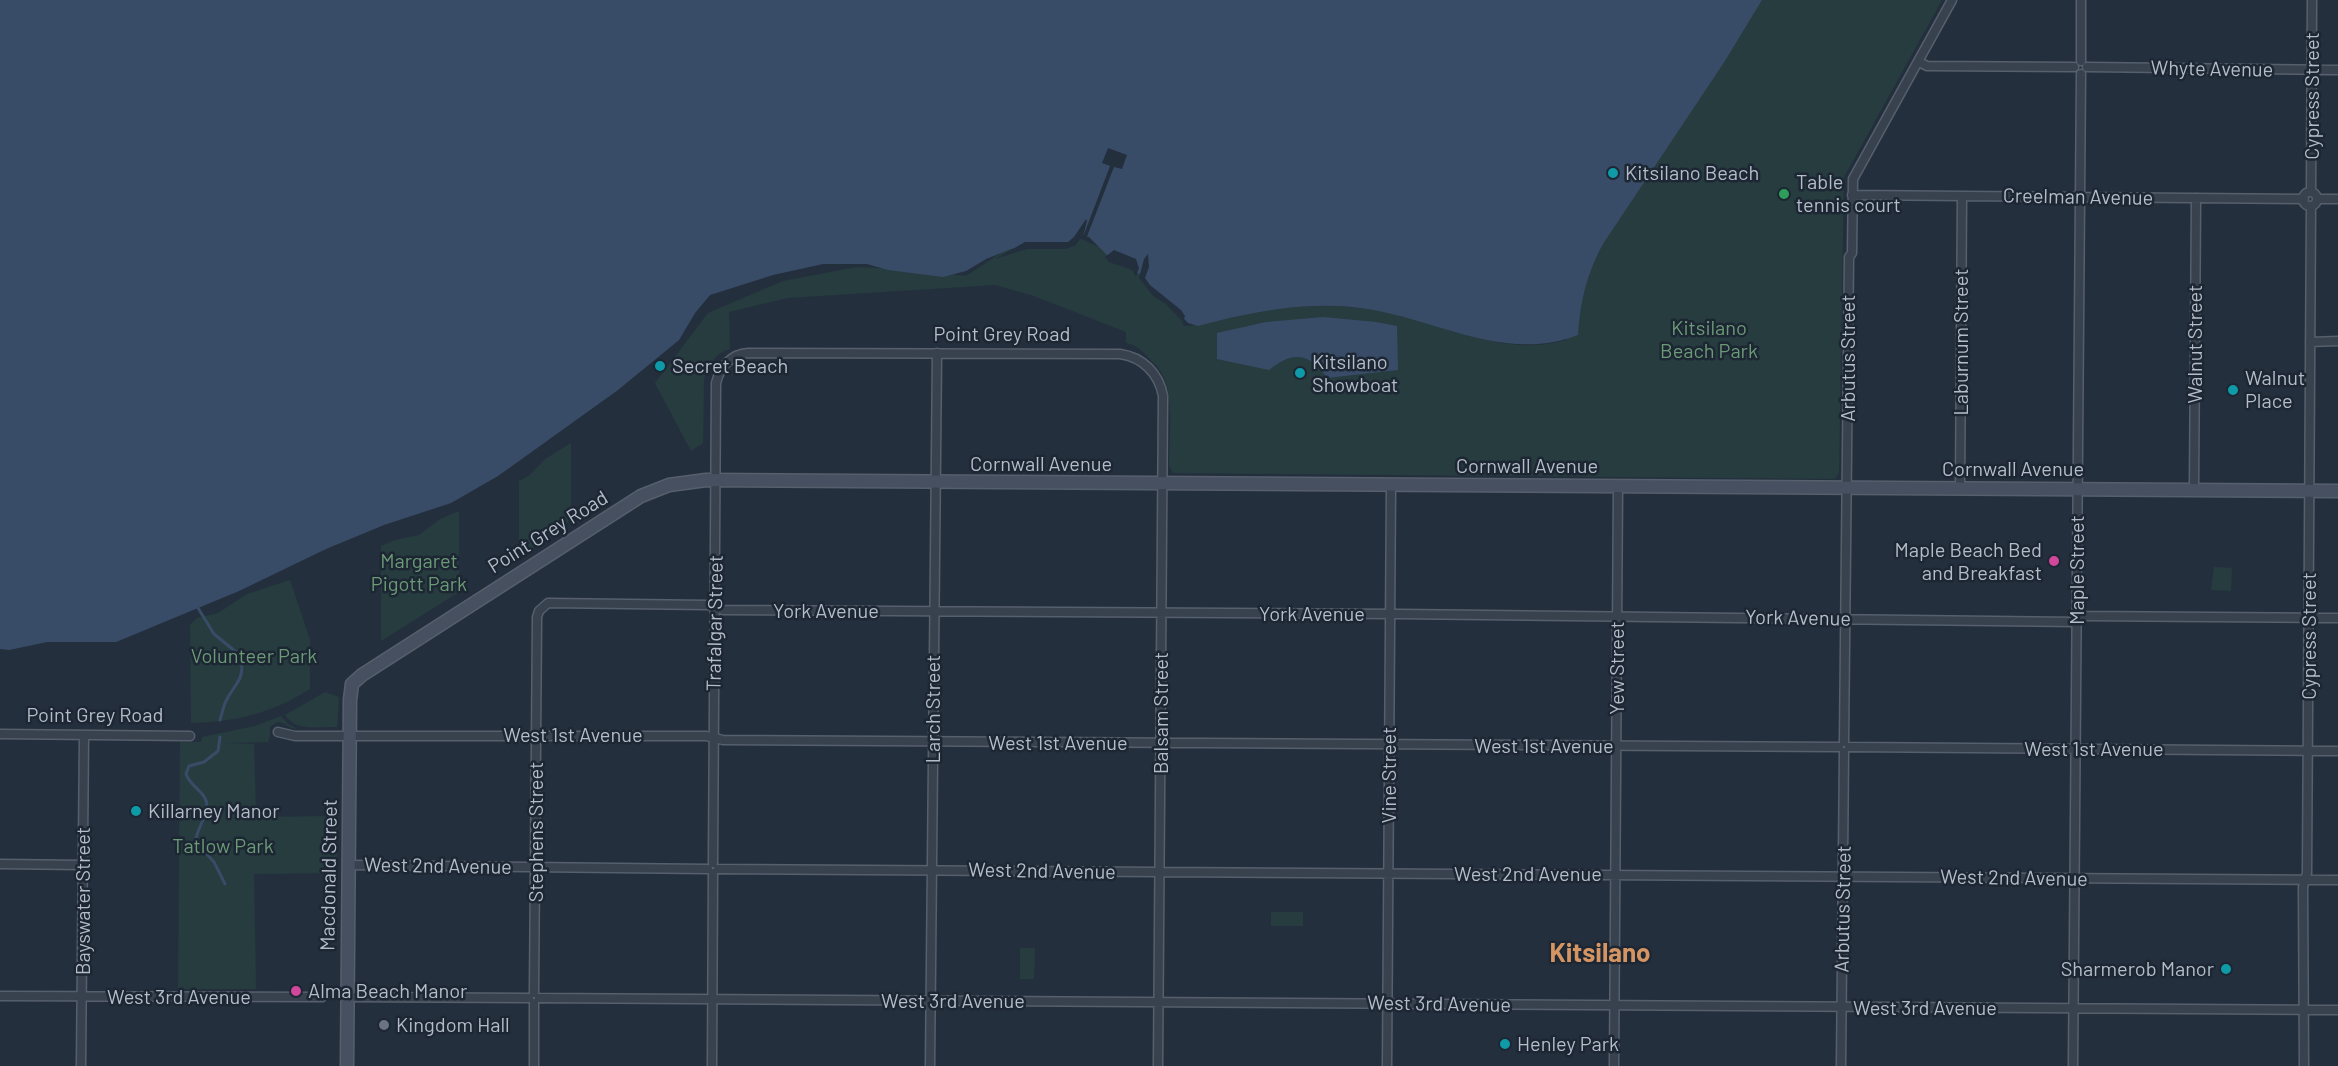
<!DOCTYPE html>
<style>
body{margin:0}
canvas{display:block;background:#242f3e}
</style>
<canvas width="2338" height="1066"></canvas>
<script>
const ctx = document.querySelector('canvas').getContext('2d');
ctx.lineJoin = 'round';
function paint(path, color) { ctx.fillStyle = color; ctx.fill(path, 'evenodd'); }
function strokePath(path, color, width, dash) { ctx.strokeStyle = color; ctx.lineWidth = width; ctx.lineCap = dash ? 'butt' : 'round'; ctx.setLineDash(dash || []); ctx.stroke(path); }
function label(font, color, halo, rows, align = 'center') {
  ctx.font = font + ' Barlow,sans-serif'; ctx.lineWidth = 5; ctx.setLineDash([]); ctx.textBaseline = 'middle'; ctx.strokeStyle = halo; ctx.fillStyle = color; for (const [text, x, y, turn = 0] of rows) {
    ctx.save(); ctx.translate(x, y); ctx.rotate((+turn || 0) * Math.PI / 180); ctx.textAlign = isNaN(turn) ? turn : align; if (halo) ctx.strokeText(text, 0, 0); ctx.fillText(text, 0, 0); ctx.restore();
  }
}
const green = new Path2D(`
 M1762,0h180l-98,177 -5,296 -4,6 -662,-6 -4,-7c0,-26 6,-71 -8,-94 -3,-5 -8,-10 -12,-14 -8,-8 -12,-13 -23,-15v-11l-92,-36 -39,-11 -208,13 -58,14 1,37c-14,4 -22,15 -26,30l-1,64 -12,8 -36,-68 53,-70 75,-32 74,-14 61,3 48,6 41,-27 70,-12 66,30 39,50 1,9c23,0 45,-9 67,-13 46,-9 92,-9 138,-1 60,12 115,46 178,28l14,-31 9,-36 14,-29 122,-183z
 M571,443v77l-18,11v4l-34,21v-75l11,-6 15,-16z
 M459,511v81l-78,49v-95l14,-6 24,-5 21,-16z
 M2214,567l18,1 -1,23 -20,-1z
 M290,580l20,60v49c-37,24 -76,33 -119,34l-1,-98 7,-7 21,-5 29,-19z
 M325,692l14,5 -2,30c-17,-1 -42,5 -52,-12z
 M281,716l7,8 10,5c-9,0 -13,-7 -21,-7l-7,5v9l-2,6 -44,1 30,1 2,73 81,-1v57l-83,1 2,115h-78l2,-247h21l1,-5 53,-11z
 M1271,912h32v14h-32z
 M1020,948h15l-1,31h-14z`);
const water = new Path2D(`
 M0,0h1762l-37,61 -122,183c-16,29 -23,58 -25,91 -75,29 -144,-18 -218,-27 -55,-7 -109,4 -162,18l-10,-3 -20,-21 -13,-8 -14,-21 -3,1 -5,-6 -22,-9 -22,-22 -7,-1 -8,6 -48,4 -15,3 -25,10 -20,12 -23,6 -55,-7 -21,-6h-44l-50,11 -63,20 -15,18 -16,27 -61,50 -120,86 -47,27 -67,22 -58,24 -87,42 -123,51h-69l-38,8 -9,-1z
 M1323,317l53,5 21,4 1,44 -71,8c-17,-26 -35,-27 -58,-8l-52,-11v-26l49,-11z`);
const pier = new Path2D(`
 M1108,148l19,7 -5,14 -8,-2 -28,72h-6l-4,6 -10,4h-39l-32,10 30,-17h43l6,-5 12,-18 1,2 -4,16 27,-71 -8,-3z
 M1114,250l22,9 3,9 -3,9 -4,-7 -23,-8 -4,-5z
 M1148,254l1,13 -4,11 5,7 31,25 4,6 -2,6 -17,-18 -13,-8 -14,-18 5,-19z`);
const stream = new Path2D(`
 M198,608l16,26 27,22c4,26 -6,26 -15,45 -3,6 -4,13 -6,19
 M220,737l-2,14 -14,11 -15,4 -3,8c4,13 21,18 21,32 -1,12 -9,21 -11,33l5,9 13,14 11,22`);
const street = new Path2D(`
 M2081,61v-61
 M1919,62l8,4 147,1
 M2087,67l251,3
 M2311,192l1,-192
 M2303 199a7 7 0 1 1 14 0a7 7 0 1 1-14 0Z
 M1852,195l452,4
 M2317,199h21
 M2310,342l28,-1
 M1960,489l2,-293
 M2194,490l2,-292
 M2077,614l8,2 253,2
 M278,732l17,4h411l17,4 1116,7
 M0,734l190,2
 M1844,742l5,-485 3,-4 1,-74 99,-179
 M1849,747l489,4
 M713,863l3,-480c4,-16 15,-29 32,-30l372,1c22,3 39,19 43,42l-5,670
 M0,864l83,1
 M348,865l360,4
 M718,869l1620,11
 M534,993l3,-376 2,-6 9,-8 160,2 15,5 676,4 678,8
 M0,996l322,1
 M347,997l182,1
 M539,998l1799,12
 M81,1066l3,-331
 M534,1066v-63
 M712,1066l1,-193
 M930,1066l7,-713
 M1387,1066l4,-581
 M1614,1066l4,-580
 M1841,1066l3,-314
 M2073,1066l8,-992
 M2304,1066l-1,-179 4,-14 4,-667`);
const secondary = new Path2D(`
 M347,1066l3,-366 2,-16 10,-9 279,-179 28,-11 37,-5 1632,11`);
const markers = [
 [1613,173,6,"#0f9aa8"],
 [1784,194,6,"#2e9e5b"],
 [660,366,6,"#0f9aa8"],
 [1300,373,6,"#0f9aa8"],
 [2233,390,6,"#0f9aa8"],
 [2054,561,6,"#d1479c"],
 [136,811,6,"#0f9aa8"],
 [2226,969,6,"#0f9aa8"],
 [296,991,6,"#d1479c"],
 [384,1025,6,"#6b7280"],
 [1505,1044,6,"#0f9aa8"]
];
const streetNames = [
 ["Whyte Avenue",2212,69,1],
 ["Cypress Street",2312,96,-90],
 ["Creelman Avenue",2078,197,1],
 ["Point Grey Road",1002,334],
 ["Laburnum Street",1961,342,-90],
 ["Walnut Street",2195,344,-90],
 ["Arbutus Street",1848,358,-90],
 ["Cornwall Avenue",1041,464],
 ["Cornwall Avenue",1527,466],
 ["Cornwall Avenue",2013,469],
 ["Point Grey Road",548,532,-32],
 ["Maple Street",2077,570,-90],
 ["York Avenue",826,611],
 ["York Avenue",1312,614],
 ["York Avenue",1798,618,1],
 ["Trafalgar Street",715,623,-89],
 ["Cypress Street",2309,636,-90],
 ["Yew Street",1617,668,-90],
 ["Larch Street",933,709,-90],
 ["Balsam Street",1161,713,-90],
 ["Point Grey Road",95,715],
 ["West 1st Avenue",573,735],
 ["West 1st Avenue",1058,743],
 ["West 1st Avenue",1544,746],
 ["West 1st Avenue",2094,749],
 ["Vine Street",1389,775,-90],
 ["Stephens Street",536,832,-90],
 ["West 2nd Avenue",438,866,1],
 ["West 2nd Avenue",1042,871,1],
 ["West 2nd Avenue",1528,874],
 ["Macdonald Street",329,875,-89],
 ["West 2nd Avenue",2014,878,1],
 ["Bayswater Street",83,901,-90],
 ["Arbutus Street",1843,909,-89],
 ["West 3rd Avenue",179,997],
 ["West 3rd Avenue",953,1001],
 ["West 3rd Avenue",1439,1004,1],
 ["West 3rd Avenue",1925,1008]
];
const poiNames = [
 ["Kitsilano Beach",1625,173],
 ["Table",1796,182],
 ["tennis court",1796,205],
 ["Kitsilano",1312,362],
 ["Showboat",1312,385],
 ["Secret Beach",672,366],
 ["Walnut",2245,378],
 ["Place",2245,401],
 ["Maple Beach Bed",2042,550,"right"],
 ["and Breakfast",2042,573,"right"],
 ["Killarney Manor",148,811],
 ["Sharmerob Manor",2214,969,"right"],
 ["Alma Beach Manor",308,991],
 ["Kingdom Hall",396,1025],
 ["Henley Park",1517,1044]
];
const parkNames = [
 ["Kitsilano",1709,328],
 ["Beach Park",1709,351],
 ["Margaret",419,561],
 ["Pigott Park",419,584],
 ["Volunteer Park",254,656],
 ["Tatlow Park",223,846]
];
const districtNames = [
 ["Kitsilano",1600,953]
];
paint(green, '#263c3f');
paint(water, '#394c67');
paint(pier, '#242f3e');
strokePath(stream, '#394c67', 3);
strokePath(street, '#565f6c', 11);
strokePath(secondary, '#565f6c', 15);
strokePath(street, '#38414e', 8);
strokePath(secondary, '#465061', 12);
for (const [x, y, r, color] of markers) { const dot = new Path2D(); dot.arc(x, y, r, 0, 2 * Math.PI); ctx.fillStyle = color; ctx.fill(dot); strokePath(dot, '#1d2633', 2); }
label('20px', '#b4bcc9', '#1d2633', streetNames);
label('20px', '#b4bcc9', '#1d2633', poiNames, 'left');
label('20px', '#6b9a76', '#1d2633', parkNames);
label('bold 26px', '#d59563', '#1d2633', districtNames);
</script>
